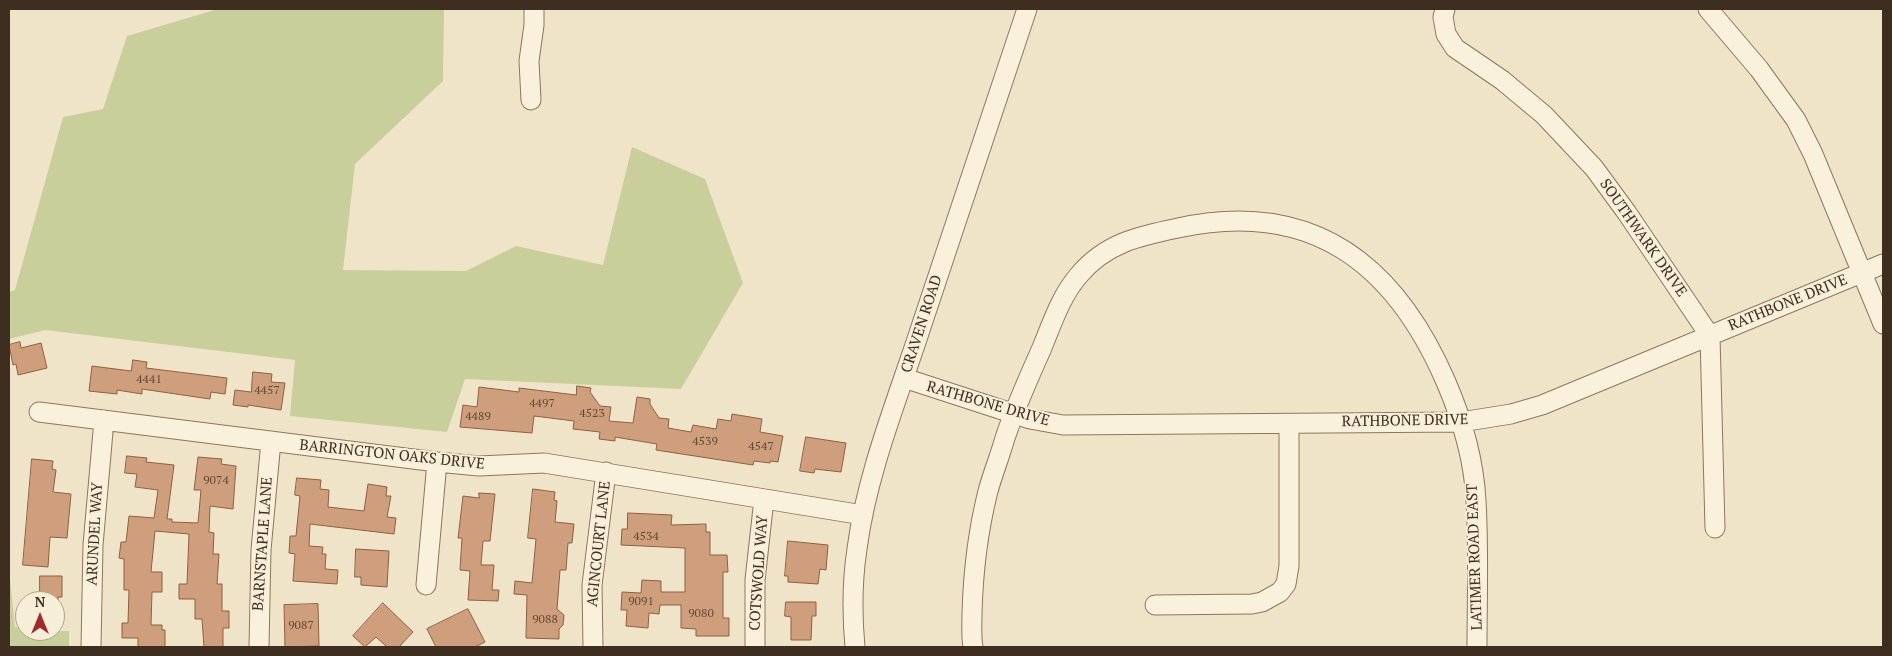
<!DOCTYPE html>
<style>
body{margin:0}
#map{position:relative;width:1892px;height:656px;overflow:hidden;background:#f0e4c8;font-family:"PT Serif",serif}
canvas{display:block}
.frame{position:absolute;inset:0;border:10px solid #3d2e20;pointer-events:none}
.north{position:absolute;left:15px;top:591px;width:50px;height:50px;box-sizing:border-box;background:#f7eed8;border:1px solid #ada18e;border-radius:50%;rotate:0deg;font-size:14px;font-weight:700;line-height:20px;text-align:center;color:#3d2e20}
.north::after{content:'';display:block;margin:auto;width:18px;height:22px;background:#9e2a2b;clip-path:polygon(50% 0,100% 100%,50% 72%,0 100%)}
</style>
<div id="map">
<canvas width="1892" height="656"></canvas>
<div class="frame"></div>
<div class="north">N</div>
</div>
<script>
const ctx = document.querySelector('canvas').getContext('2d');
ctx.lineJoin = 'round';
function paint(path, color) { ctx.fillStyle = color; ctx.fill(path, 'evenodd'); }
function strokePath(path, color, width, dash) { ctx.strokeStyle = color; ctx.lineWidth = width; ctx.lineCap = dash ? 'butt' : 'round'; ctx.setLineDash(dash || []); ctx.stroke(path); }
function label(font, color, halo, rows, align = 'center') {
  ctx.font = font + ' "PT Serif",serif'; ctx.lineWidth = 4; ctx.setLineDash([]); ctx.textBaseline = 'middle'; ctx.strokeStyle = halo; ctx.fillStyle = color; for (const [text, x, y, turn = 0] of rows) {
    ctx.save(); ctx.translate(x, y); ctx.rotate((+turn || 0) * Math.PI / 180); ctx.textAlign = isNaN(turn) ? turn : align; if (halo) ctx.strokeText(text, 0, 0); ctx.fillText(text, 0, 0); ctx.restore();
  }
}
const green = new Path2D(`
 M218,9h226l-1,72 -88,83 -12,106 123,1 50,-25 87,19 29,-118 73,32 38,104 -62,106 -216,-10 -18,53 -157,-16 5,-56 -250,-30 -36,9v-47l6,-2 48,-173 40,-8 24,-73z
 M9,569l6,58 10,1v3h44v16h-60z`);
const building = new Path2D(`
 M20,342l1,6 20,-5 6,25 -29,7 -2,-11 -3,1 -4,-20z
 M133,360l14,2 -1,6 81,10 -2,16 -14,-2 -1,7 -68,-10v5l-25,-4v4l-28,-3 3,-25 39,5z
 M253,372l19,2 -1,8 14,1 -4,27 -33,-5v2l-15,-2 2,-15 16,2z
 M577,386l14,2 -1,4 10,14 11,1 -2,14 24,2 4,-26 13,2v5l9,14 10,1 -1,9 23,4 2,-7 23,4 2,-10 13,2 1,-7 30,5 -2,13 23,4 -5,26 -8,-1v2l-16,-2 -1,4 -97,-15 1,-6 -42,-7v4l-16,-2 1,-7 -27,-3 1,-8 -40,-5 -2,17 -72,-6 3,-22 14,2 2,-20 40,5v-4l57,7z
 M806,437l40,6 -5,29 -26,-3 -1,4 -14,-2z
 M127,456l20,2 -1,4 28,3 -7,54h5v3l26,1 3,-33h-7l4,-33 24,2 -1,5 15,2 -3,43 -23,-3 -1,26 5,1 -1,21h6l-2,30h5v27h7v17h-6v19h-19l-2,-28h-7v-20h-16v-15h8l2,-50 -34,-3 -4,41h11v20h-10l-1,33h11v5h3v17h-27v-9h-16v-15h6l1,-33h-5v-31l-5,-1 2,-16h5l3,-26 25,2 4,-28 -23,-3 2,-13 -12,-1z
 M32,459l21,2 -1,8 4,1 -3,22 18,2 -4,44 -17,-1 -2,30 -25,-2z
 M297,478l24,2 -1,9 9,1 -1,17 36,4 4,-27 19,3 -1,9h5l-4,21 9,1 -2,16 -84,-10 -1,22 14,1 -1,7h4l-1,15 13,1 -1,14 -44,-3 2,-27 -6,-1 1,-17h6l4,-40 -5,-1z
 M533,489l22,3 -1,8 3,1 -2,21 19,2 -2,19h-4l-2,27h-6l-3,39 7,6 -1,10 -4,4v10l-33,-1 1,-43 -13,-1 1,-13 17,2 4,-44 -8,-1z
 M479,493l16,1 -5,47h-7l-2,24h13l-2,25h7l-1,11 -30,-1 2,-29 -10,-1 2,-32h-4l5,-42 16,2z
 M628,513l44,2 -1,10 35,-1v8h4v23h17l1,17h-5v46h6v18h-33v-7l-15,-1v-23h-21l-1,9 -10,-1 -1,15 -22,-2 1,-16h-6l1,-18 19,1 1,-13 19,1v11h24v-44l-64,-3 1,-16h5z
 M788,541l40,4 -2,25 -6,-1 -2,15 -30,-2v-6h-3z
 M356,549l33,2 -2,36 -26,-2v-8h-6z
 M40,576h22v21h-4v4h-18z
 M786,602h30v14h-4l-1,24h-20v-23l-6,-1z
 M383,603l30,29 -14,15h-12l-11,-10 -11,10 -12,-11z
 M318,604l1,42 -34,1 -1,-42z
 M468,609l17,33 -10,5h-39l-9,-18z`);
const minor = new Path2D(`
 M1445,9l-2,8 3,17 9,14 47,32 42,35 50,53 33,45 83,123 5,192
 M1708,9l51,60 37,51 17,34 70,170
 M531,100l-2,-39 5,-36v-16
 M904,378l126,41 33,6 398,-3 50,-8 31,-9 341,-141
 M39,412l398,50 42,4 65,-3 319,52
 M426,585l11,-123
 M1155,605l97,-1 10,-2 18,-10 6,-8 3,-18v-142
 M91,647l2,-102 11,-125
 M259,647l2,-97 10,-109
 M593,647l-1,-62 14,-113
 M755,647v-67l9,-81
 M855,647c-3,-32 -3,-65 2,-98 10,-77 41,-151 65,-225 34,-105 69,-210 105,-315
 M973,647c-2,-11 -1,-22 -1,-33 1,-41 6,-83 16,-123 5,-18 12,-35 17,-53 10,-30 23,-59 36,-88 11,-26 19,-53 38,-75 27,-32 60,-39 99,-47 133,-29 216,34 268,154 16,37 28,79 30,119 3,49 1,98 1,146`);
const numberNames = [
 ["4441",149,380],
 ["4457",267,391],
 ["4497",542,404],
 ["4523",592,414],
 ["4489",478,417],
 ["4539",705,442],
 ["4547",761,447],
 ["9074",216,481],
 ["4534",646,537],
 ["9091",641,602],
 ["9080",701,614],
 ["9088",545,620],
 ["9087",301,626]
];
const streetNames = [
 ["SOUTHWARK DRIVE",1643,238,55],
 ["RATHBONE DRIVE",1788,303,-22],
 ["CRAVEN ROAD",922,324,-72],
 ["RATHBONE DRIVE",988,404,16],
 ["RATHBONE DRIVE",1405,421,-1],
 ["BARRINGTON OAKS DRIVE",392,455,6],
 ["ARUNDEL WAY",95,534,-87],
 ["BARNSTAPLE LANE",263,544,-86],
 ["AGINCOURT LANE",599,544,-84],
 ["LATIMER ROAD EAST",1475,557,-92],
 ["COTSWOLD WAY",759,573,-86]
];
paint(green, '#c9cf9b');
paint(building, '#cf9f7d');
strokePath(building, '#8d5f41', 1);
strokePath(minor, '#8d765c', 21);
strokePath(minor, '#faf1dc', 19);
label('12px', '#624a37', null, numberNames);
label('15px', '#3d2e20', '#f7eed8', streetNames);
</script>
